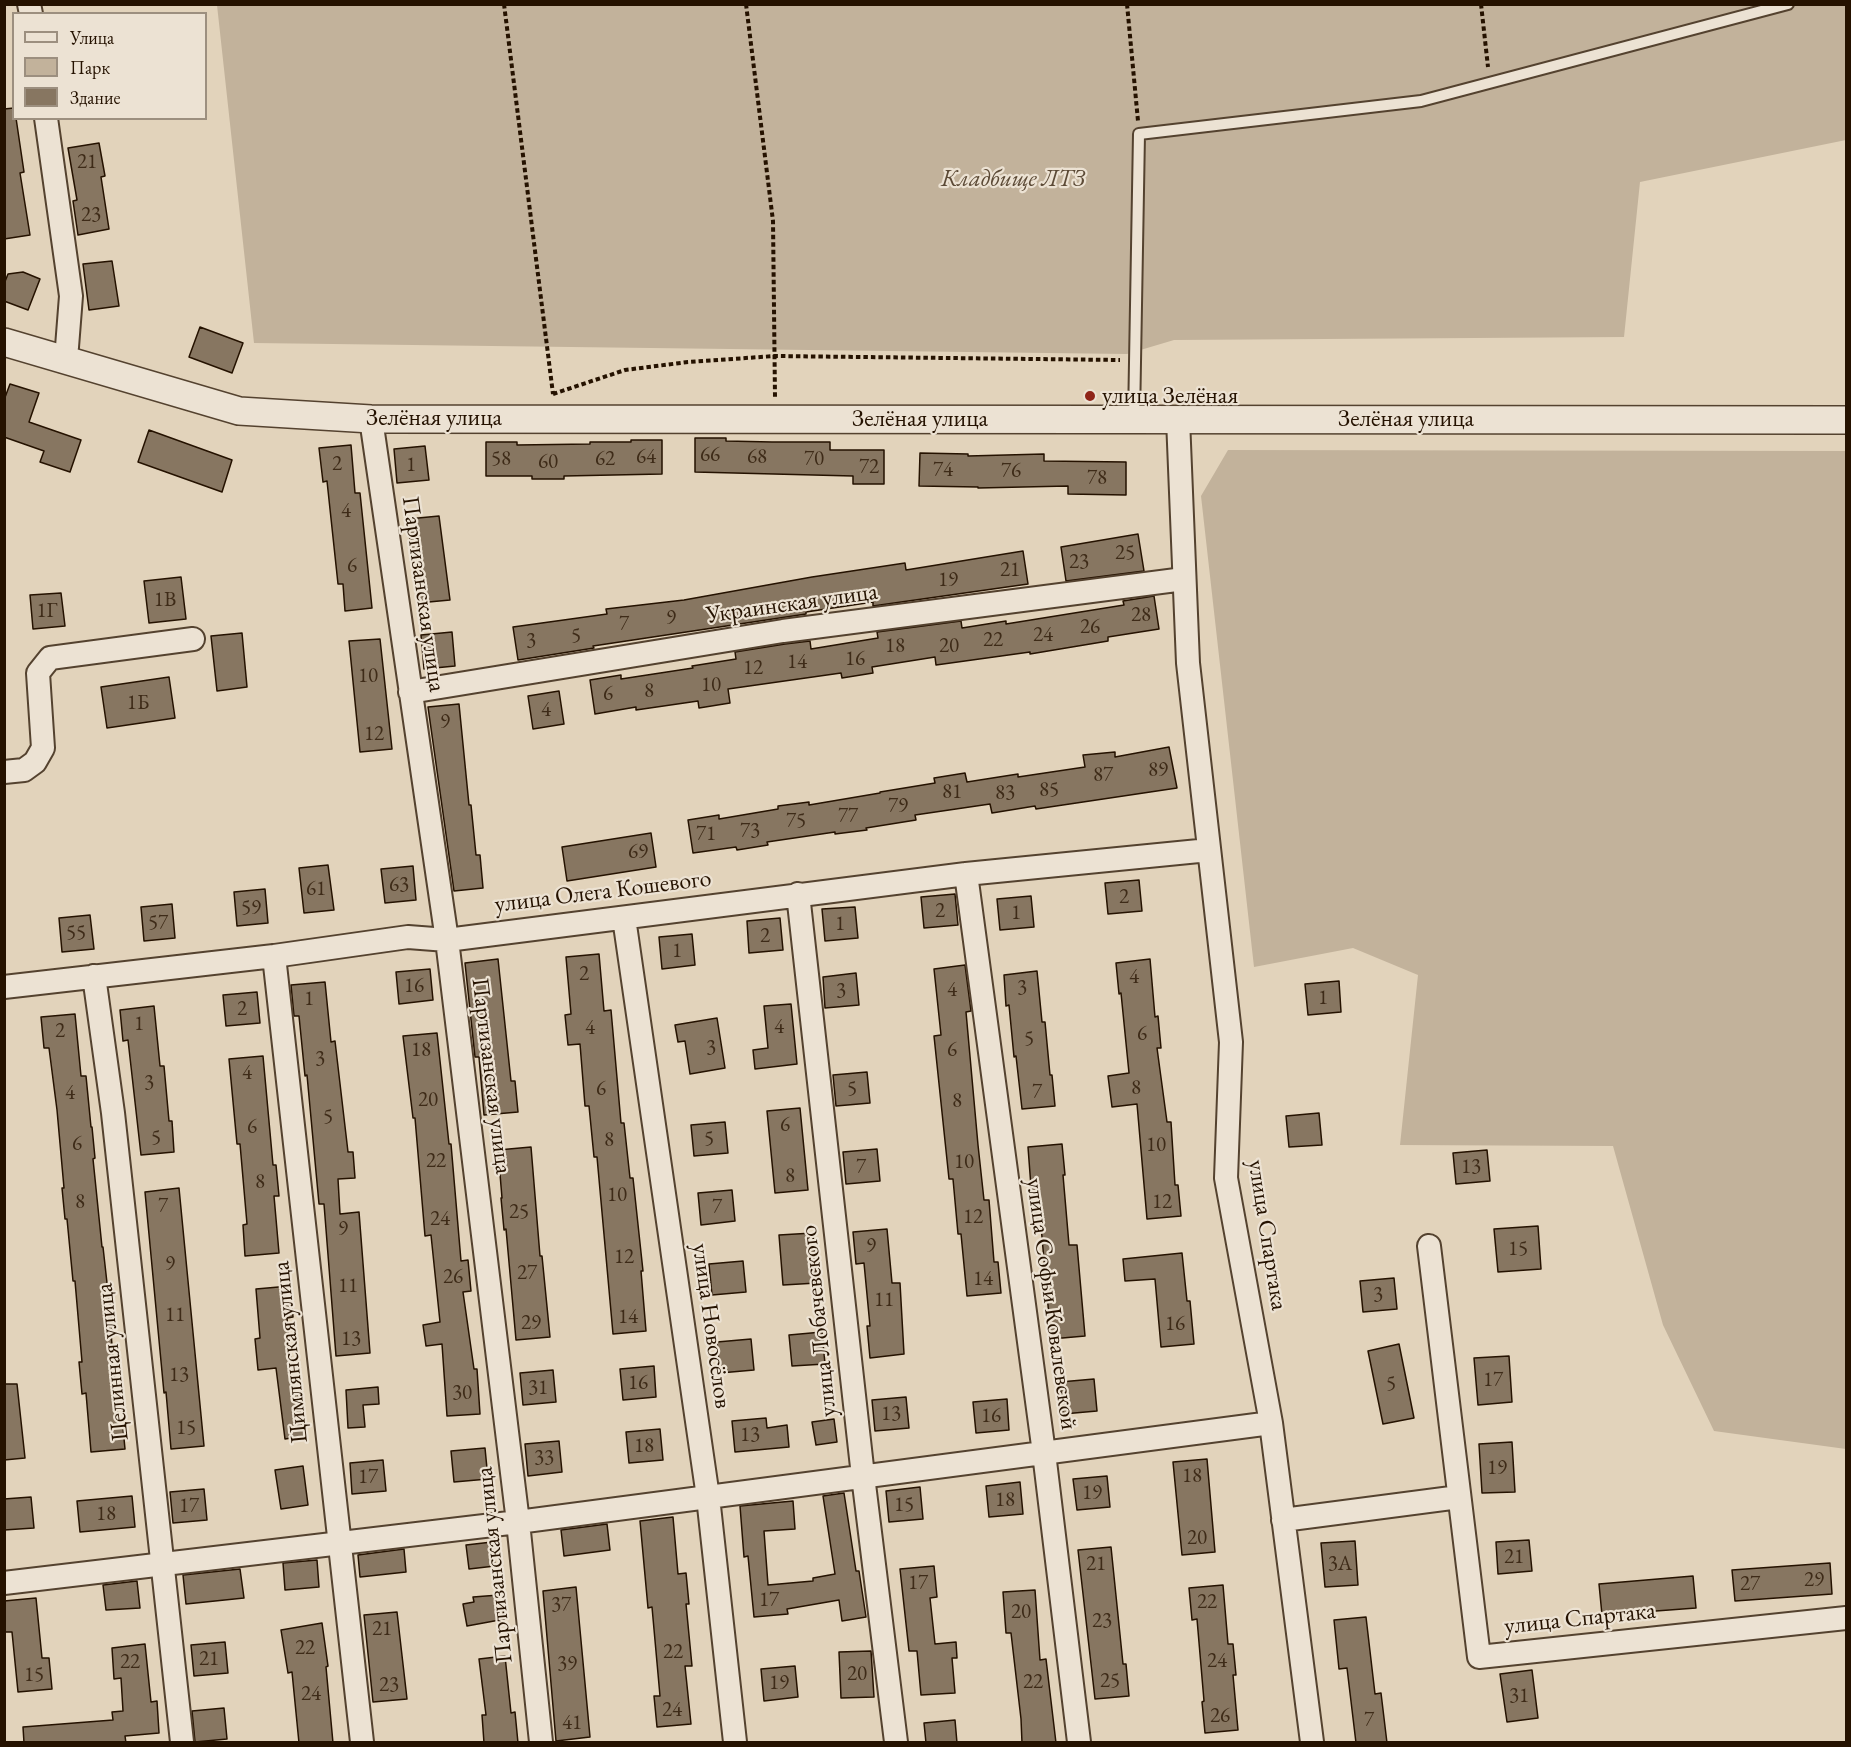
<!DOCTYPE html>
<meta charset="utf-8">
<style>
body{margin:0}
#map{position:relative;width:1851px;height:1747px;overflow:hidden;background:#e2d3bb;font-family:"EB Garamond",serif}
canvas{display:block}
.frame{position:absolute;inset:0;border:6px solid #251200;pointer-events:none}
.legend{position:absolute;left:12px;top:12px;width:195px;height:108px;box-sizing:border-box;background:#ece2d3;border:2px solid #9c8f7f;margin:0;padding:8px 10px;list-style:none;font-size:18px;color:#251200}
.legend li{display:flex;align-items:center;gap:12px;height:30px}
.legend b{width:30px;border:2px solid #9c8f7f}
</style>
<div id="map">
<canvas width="1851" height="1747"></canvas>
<div class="frame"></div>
<ul class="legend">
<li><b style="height:8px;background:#ece2d3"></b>Улица</li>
<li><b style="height:16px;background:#c2b29b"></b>Парк</li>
<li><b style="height:16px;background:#877661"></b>Здание</li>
</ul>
</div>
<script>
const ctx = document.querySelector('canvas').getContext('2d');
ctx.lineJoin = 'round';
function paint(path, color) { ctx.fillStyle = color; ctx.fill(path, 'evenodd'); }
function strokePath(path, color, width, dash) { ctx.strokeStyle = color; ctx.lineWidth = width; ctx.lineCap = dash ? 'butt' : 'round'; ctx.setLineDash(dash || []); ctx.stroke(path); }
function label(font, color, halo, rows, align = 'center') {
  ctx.font = font + ' "EB Garamond",serif'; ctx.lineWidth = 4.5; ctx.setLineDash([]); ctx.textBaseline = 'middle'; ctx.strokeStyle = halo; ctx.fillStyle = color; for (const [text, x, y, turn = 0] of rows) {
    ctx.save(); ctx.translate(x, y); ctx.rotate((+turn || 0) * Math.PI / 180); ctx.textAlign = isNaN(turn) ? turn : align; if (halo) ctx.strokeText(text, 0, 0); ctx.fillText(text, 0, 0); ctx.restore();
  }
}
const green = new Path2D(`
 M217,5h1629v135l-206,42 -16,155 -450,3 -47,14 -873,-11z
 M1228,450l618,1v998l-132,-18 -51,-106 -50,-179 -213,-1 18,-170 -65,-27 -99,19 -53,-471z`);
const building = new Path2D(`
 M14,108v10h2l8,54 -4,1 10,62 -26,4v-130z
 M99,143l6,33 -4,1 8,52 -31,6 -5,-34 4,-1 -9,-52z
 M112,261l7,45 -30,4 -6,-46z
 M23,272l17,7 -12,31 -24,-9v-17l4,-10z
 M200,327l43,16 -11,30 -43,-16z
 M10,384l29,9 -10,29 52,18 -11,32 -30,-10 4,-11 -40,-14v-37z
 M149,430l83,30 -10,32 -84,-30z
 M695,438h31v3l46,1h58v8h54v34h-31v-8l-158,-4z
 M631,440h31v34l-98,2v3h-32v-3h-46v-34h31v3l73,-1v-2h41z
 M351,445l4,48h5l12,115 -27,3 -2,-27h-5l-11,-103 -4,1 -4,-34z
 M425,446l4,34 -32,3 -3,-34z
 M920,453l48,1v2l76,-2v7l82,1v33l-58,-1v-8l-90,2v-1l-59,-1z
 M439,516l11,84 -32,3 -4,-50h-3l-3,-34z
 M1138,534l6,37 -78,10 -5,-34z
 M1023,551l5,33 -155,22v-4l-67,10v2l-213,32 1,2 -76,12 -5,-33 94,-13 -1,-5 78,-9 128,-23 93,-14 1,7z
 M181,577l5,42 -37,4 -5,-42z
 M61,593l4,33 -32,3 -3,-34z
 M1154,596l5,33 -51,8v4l-78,13v-2l-94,13 -1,-8 -63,10 1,6 -31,5 -1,-5 -113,16 2,14 -31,5 -1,-7 -62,9v-3l-41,7 -5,-34 31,-5v4l72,-11 -1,-2 44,-7 -1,-7 50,-8 25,-3 1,8 67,-11 -1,-6 84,-11 1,7 44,-7v3l118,-19 -1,-4z
 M452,632l3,34 -31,3 -3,-34z
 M242,633l5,54 -30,4 -6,-55z
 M380,639l12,110 -32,3 -11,-111z
 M169,677l6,41 -68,10 -6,-41z
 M559,691l5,33 -31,5 -5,-33z
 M459,704l10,101h2l5,50h4l3,33 -29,3 -26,-184z
 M1169,747l8,41 -141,21 -1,-3 -43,7 -2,-9 -75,11 1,5 -50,8 1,2 -32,4v-2l-68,10 1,3 -31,5 -1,-3 -43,6 -5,-33 31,-5v4l59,-10v-3l31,-4v3l71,-12v-1l55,-9 -1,-5 31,-5 2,9 51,-8v3l67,-10 -2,-12 32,-3v5z
 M651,833l5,34 -89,14 -5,-34z
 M328,865l6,45 -30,3 -5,-45z
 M413,866l3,34 -31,3 -4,-34z
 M1139,880l3,31 -34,3 -3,-31z
 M265,889l3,34 -31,3 -3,-34z
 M955,894l3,31 -34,3 -3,-31z
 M1031,896l3,31 -34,3 -3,-31z
 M172,904l3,34 -31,3 -3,-34z
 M855,907l3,31 -33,3 -3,-32z
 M90,915l4,34 -32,3 -3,-34z
 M780,918l3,32 -34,3 -2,-32z
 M692,934l3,31 -33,4 -3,-32z
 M599,954l5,57 7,-1 10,113h3l6,55h3l10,93h-2l5,60 -33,3 -16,-177h-3l-5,-51h-4l-5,-62 -12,1 -3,-30 6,-1 -5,-57z
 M498,959l13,122h4l3,31 -34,3 -5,-58h-4l-10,-94z
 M1150,959l5,58 3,-1 3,32h-4l10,74h4l4,63h3l3,31 -34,3 -10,-115 -25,3 -4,-31 21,-3 -8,-80 -2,1 -3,-31z
 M965,965l6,46 -5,1 12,133 6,55h5l5,62h4l3,31 -34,3 -6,-62h-3l-5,-55h-4l-15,-143 7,-1 -7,-66z
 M430,969l3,31 -34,4 -3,-32z
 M1037,971l5,51h3l5,53h2l3,31 -33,3 -6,-53 -2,1 -5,-52 -3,1 -2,-31z
 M856,973l3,32 -34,3 -2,-31z
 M1339,981l2,31 -33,3 -3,-31z
 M325,982l6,60 4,-1 13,111h5l2,26 -17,1 2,35 19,-2 11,141 -34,3 -12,-152h-5l-12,-129 -2,1 -6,-60h-5l-3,-31z
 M257,992l3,31 -34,3 -3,-31z
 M791,1004l6,60 -42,5 -2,-19 15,-2 -4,-42z
 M154,1006l6,60h4l5,55h3l2,31 -33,3 -13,-115 -5,1 -3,-31z
 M75,1014l6,62h5l5,51h1l3,31 -2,1 9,88h1l6,54h1l3,31 -2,1 7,85h4l3,31 -34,3 -5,-59 -4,1 -3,-32h3l-7,-81h-2l-6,-62h-2l-3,-31h2l-7,-78 -8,-62h-5l-3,-31z
 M717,1018l8,50 -35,6 -5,-33 -7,1 -3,-17z
 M437,1033l12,111h2l10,117 7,-1 3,31 -8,1 11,77h3l3,45 -33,2 -5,-72 -16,2 -3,-21 17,-3 -9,-87 -6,1 -10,-118h-2l-10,-82z
 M263,1056l10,109h3l3,31h-5l5,57 -34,3 -2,-31 4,-1 -7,-80h-3l-8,-85z
 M867,1072l3,31 -34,3 -3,-31z
 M800,1108l8,82 -33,3 -8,-82z
 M1319,1113l3,32 -33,2 -3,-31z
 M725,1122l3,31 -34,3 -3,-31z
 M1062,1144l3,31h-2l6,70h8l8,91 -34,3 -10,-113 -7,1 -6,-80z
 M531,1147l9,109h2l8,81 -34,3 -10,-111 -2,1 -3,-32h1l-4,-48z
 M877,1149l3,32 -34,3 -3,-32z
 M1487,1150l3,31 -34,3 -3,-31z
 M179,1188l25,258 -33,3 -5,-57 -2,1 -19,-201z
 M732,1190l3,31 -34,4 -3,-32z
 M1538,1226l3,43 -43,3 -4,-43z
 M887,1229l5,54h8l4,71 -34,4 -3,-32h3l-6,-63 -8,1 -3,-32z
 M813,1233l4,50 -34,2 -4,-50z
 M1182,1253l5,48h3l4,43 -33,3 -6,-68 -30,2 -2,-22z
 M743,1261l3,31 -34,3 -3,-31z
 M1394,1278l3,31 -34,3 -3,-31z
 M290,1286l3,31 -6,1 7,76h4l6,42 -19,3 -9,-71 -18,2 -3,-31 5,-1 -4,-49z
 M822,1332l3,32 -33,2 -3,-31z
 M751,1339l3,31 -34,3 -3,-31z
 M1399,1344l15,74 -31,6 -15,-73z
 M1509,1356l3,46 -34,3 -4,-47z
 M654,1366l2,31 -33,3 -3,-31z
 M553,1370l3,32 -33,3 -3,-32z
 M1094,1379l3,32 -34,3 -3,-32z
 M4,1384h13l8,74 -21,2z
 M378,1387l1,17 -16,1 2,22 -17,1 -2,-38z
 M906,1397l3,31 -34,3 -3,-31z
 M1007,1399l2,31 -33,3 -3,-31z
 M766,1418l1,10 20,-3 2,22 -54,5 -3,-31z
 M834,1419l3,23 -21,3 -4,-23z
 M660,1429l3,31 -34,3 -3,-31z
 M559,1441l3,31 -34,4 -3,-32z
 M1512,1442l3,50 -33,1 -3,-49z
 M485,1448l3,31 -34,3 -3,-31z
 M1207,1459l8,93 -33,3 -9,-93z
 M383,1460l3,31 -34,3 -2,-31z
 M303,1466l5,39 -27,4 -6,-39z
 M1107,1476l3,31 -33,3 -4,-31z
 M1020,1482l3,32 -34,3 -3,-31z
 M920,1487l3,32 -34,3 -3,-31z
 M204,1489l3,31 -34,3 -3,-31z
 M844,1493l12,78h3l7,46 -24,4 -3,-21 -52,9 1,5 -34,3 -6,-61 -4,1 -4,-51 53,-5 2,28 -31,2 4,54 45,-4v-3l22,-4 -12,-78z
 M132,1496l3,31 -55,5 -3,-31z
 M31,1497l3,31 -30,2v-31z
 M673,1517l5,57 8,-1 3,31h-3l6,62h-7l6,58 -34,3 -3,-31h6l-8,-89 -4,1 -8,-87z
 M607,1524l3,26 -46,6 -3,-26z
 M1529,1540l3,31 -34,3 -2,-32z
 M1355,1541l3,44 -33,2 -4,-44z
 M492,1542l3,24 -26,3 -3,-24z
 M1111,1547l12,117h3l3,32 -34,3 -17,-149z
 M404,1549l2,23 -46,5 -2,-22z
 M317,1560l2,27 -34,3 -2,-27z
 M1830,1563l2,31 -97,7 -3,-31z
 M934,1566l3,31 -7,1 5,46 21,-2 1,16h-5l3,35 -34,2 -4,-44h-8l-9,-82z
 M240,1569l4,29 -58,6 -3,-29z
 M1693,1576l3,32 -94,7 -3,-31z
 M137,1581l3,27 -34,2 -3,-25z
 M1223,1585l5,59h5l3,31h-3l5,55 -33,3 -3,-31 2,-1 -7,-82 -5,1 -3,-32z
 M576,1587l14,150 -34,4 -13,-150z
 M1035,1590l5,70 6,-1 10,84h-34l-1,-24 -10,-86h-5l-3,-41z
 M499,1595v3l2,-1 4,22 -38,7 -4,-22 11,-2 -1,-5z
 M36,1598l6,60h7l3,31 -34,3 -6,-60h-7l-1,-31z
 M397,1612l10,87 -34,3 -9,-87z
 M1366,1617l9,77 6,-1 6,50h-31l-9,-75 -8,1 -5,-49z
 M322,1623l6,43 -2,1 7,76h-34l-7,-71 -4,1 -7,-43z
 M225,1642l3,31 -34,3 -3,-31z
 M145,1644l6,58 6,-1 2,32 -34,3 1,7h-102l-1,-16 90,-7 -1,-8 11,-1 -2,-33 -7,1 -2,-31z
 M871,1651l3,46 -33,1 -2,-46z
 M505,1656l6,57 4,-1 3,31h-34l-2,-28h4l-7,-56z
 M795,1666l3,31 -34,4 -3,-32z
 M1532,1670l6,48 -31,4 -7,-48z
 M224,1708l3,31 -32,3 -3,-31z
 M955,1720l2,23h-31l-2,-20z`);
const path = new Path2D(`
 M504,4l49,390
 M746,4l27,217 2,176
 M1127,4l11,117
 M1481,4l7,63
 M553,394l72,-24 63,-8 87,-6 345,4`);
const service = new Path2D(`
 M1134,419l5,-285 282,-33 367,-97`);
const minor = new Path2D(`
 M29,4l2,10
 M46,118l25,178 -4,51 -4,14
 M371,419l76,521 71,582 23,220
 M1178,419l10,244 43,379 -5,136 45,245 41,319
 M410,692l373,-61 401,-52
 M4,772l20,-2 11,-8 8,-14 -5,-75 12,-15 143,-19
 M966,874l78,579 35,289
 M798,894l65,582 33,266
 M624,918l84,579 27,245
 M274,956l88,786
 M94,976l19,137 69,629
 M4,987l270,-31 134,-19 39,3 519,-66 243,-24
 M1429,1246l50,411 367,-39
 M1283,1520l176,-23
 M4,1583l514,-61 753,-99`);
const tertiary = new Path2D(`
 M4,342l235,69 132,8 1475,1`);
const markers = [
 [1090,396,6,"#8f2418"]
];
const numberNames = [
 ["21",87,162],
 ["23",91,215],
 ["66",710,455],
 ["64",646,457],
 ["68",757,457],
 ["58",501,459],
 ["62",605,459],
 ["70",814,459],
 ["60",548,462],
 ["2",337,464],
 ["1",411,465],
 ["72",869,467],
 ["74",943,470],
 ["76",1011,471],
 ["78",1097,478],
 ["4",346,511],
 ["25",1125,553],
 ["23",1079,562],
 ["6",352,566],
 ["21",1010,570],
 ["19",948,580],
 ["1В",165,600],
 ["1Г",47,611],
 ["28",1141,615],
 ["9",671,618],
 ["7",624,624],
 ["26",1090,627],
 ["24",1043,635],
 ["5",576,636],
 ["22",993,640],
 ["3",531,641],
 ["18",895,646],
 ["20",949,646],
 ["16",855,659],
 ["14",797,662],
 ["12",753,668],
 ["10",368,676],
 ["10",711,685],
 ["8",649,691],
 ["6",608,694],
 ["1Б",138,703],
 ["4",546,710],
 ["9",445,722],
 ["12",374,734],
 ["89",1158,770],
 ["87",1103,775],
 ["85",1049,790],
 ["81",952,792],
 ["83",1005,793],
 ["79",898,806],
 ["77",848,816],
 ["75",796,821],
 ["73",750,831],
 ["71",706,834],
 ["69",638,852],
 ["63",399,885],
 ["61",316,889],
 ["2",1124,897],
 ["59",251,908],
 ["2",940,911],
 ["1",1016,913],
 ["57",158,923],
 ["1",840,924],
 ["55",76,933],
 ["2",765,936],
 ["1",677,951],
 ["2",584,974],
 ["4",1134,977],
 ["16",414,986],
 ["3",1022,988],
 ["4",952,990],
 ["3",841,991],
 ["1",1323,998],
 ["1",309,999],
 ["2",242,1009],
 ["1",139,1024],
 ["4",779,1027],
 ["4",590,1028],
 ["2",60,1031],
 ["6",1142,1034],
 ["5",1029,1039],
 ["3",711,1048],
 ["18",421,1050],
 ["6",952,1050],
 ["3",320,1059],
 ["4",247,1073],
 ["3",149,1083],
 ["8",1136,1088],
 ["6",601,1089],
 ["5",852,1089],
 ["7",1037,1092],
 ["4",70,1093],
 ["20",428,1100],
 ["8",957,1101],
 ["5",328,1117],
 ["6",785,1125],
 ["6",252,1127],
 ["5",156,1138],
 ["5",709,1139],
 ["8",609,1140],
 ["6",77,1144],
 ["10",1156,1145],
 ["22",436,1161],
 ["10",964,1162],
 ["7",861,1167],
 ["13",1471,1167],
 ["8",790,1176],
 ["8",260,1182],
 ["10",617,1195],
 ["8",80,1202],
 ["12",1162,1202],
 ["7",163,1206],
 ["7",717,1207],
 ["25",519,1212],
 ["12",973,1217],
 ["24",440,1219],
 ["9",343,1229],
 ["9",871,1246],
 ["15",1518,1249],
 ["12",624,1257],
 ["9",170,1264],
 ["27",527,1273],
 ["26",453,1277],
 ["14",983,1279],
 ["11",348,1286],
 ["3",1378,1295],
 ["11",884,1300],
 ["11",175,1315],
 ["14",628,1317],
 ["29",531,1323],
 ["16",1175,1324],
 ["13",351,1339],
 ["13",179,1375],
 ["17",1493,1380],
 ["16",638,1383],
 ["5",1391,1384],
 ["31",538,1388],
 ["30",462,1393],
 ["13",891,1414],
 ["16",991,1416],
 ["15",186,1428],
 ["13",750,1435],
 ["18",644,1446],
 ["33",544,1458],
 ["19",1497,1468],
 ["18",1192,1476],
 ["17",368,1477],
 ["19",1092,1493],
 ["18",1005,1500],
 ["15",904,1505],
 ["17",189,1506],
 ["18",106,1514],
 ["20",1197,1538],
 ["21",1514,1557],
 ["21",1096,1564],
 ["3А",1340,1564],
 ["29",1814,1580],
 ["17",918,1583],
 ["27",1750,1584],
 ["17",769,1600],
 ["22",1207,1602],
 ["37",561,1605],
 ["20",1021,1612],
 ["23",1102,1621],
 ["21",382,1629],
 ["22",305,1648],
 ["22",673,1652],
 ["21",209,1659],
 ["24",1217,1661],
 ["22",130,1662],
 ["39",567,1664],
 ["20",857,1674],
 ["15",34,1675],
 ["25",1110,1681],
 ["22",1033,1682],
 ["19",779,1683],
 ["23",389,1685],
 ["24",311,1694],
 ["31",1519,1696],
 ["24",672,1710],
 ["26",1220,1716],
 ["7",1369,1720],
 ["41",572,1723]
];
const parkNames = [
 ["Кладбище ЛТЗ",1013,179]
];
const poiNames = [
 ["улица Зелёная",1102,396]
];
const streetNames = [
 ["Зелёная улица",434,418],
 ["Зелёная улица",920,419],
 ["Зелёная улица",1406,419],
 ["Партизанская улица",423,594,82],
 ["Украинская улица",792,604,-8],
 ["улица Олега Кошевого",603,892,-7],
 ["Партизанская улица",491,1076,83],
 ["улица Спартака",1267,1235,81],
 ["улица Софьи Ковалевской",1051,1304,82],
 ["улица Лобачевского",819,1321,-96],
 ["улица Новосёлов",711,1326,82],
 ["Цимлянская улица",291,1352,-96],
 ["Целинная улица",113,1362,-96],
 ["Партизанская улица",495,1565,-96],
 ["улица Спартака",1580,1619,-6]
];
paint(green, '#c2b29b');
paint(building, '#877661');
strokePath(building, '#251200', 1.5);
strokePath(service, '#54422f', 14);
strokePath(minor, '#54422f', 26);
strokePath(tertiary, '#54422f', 30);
strokePath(path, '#251200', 4, [4.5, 3]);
strokePath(service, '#ece2d3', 10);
strokePath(minor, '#ece2d3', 22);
strokePath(tertiary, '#ece2d3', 27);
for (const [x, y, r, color] of markers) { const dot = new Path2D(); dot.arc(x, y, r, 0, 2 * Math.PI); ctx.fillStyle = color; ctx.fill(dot); strokePath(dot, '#ece2d3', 2); }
label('21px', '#3e2b18', null, numberNames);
label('italic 24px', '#5c4a36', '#ece2d3', parkNames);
label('24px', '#251200', '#ece2d3', poiNames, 'left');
label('24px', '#251200', '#ece2d3', streetNames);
</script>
